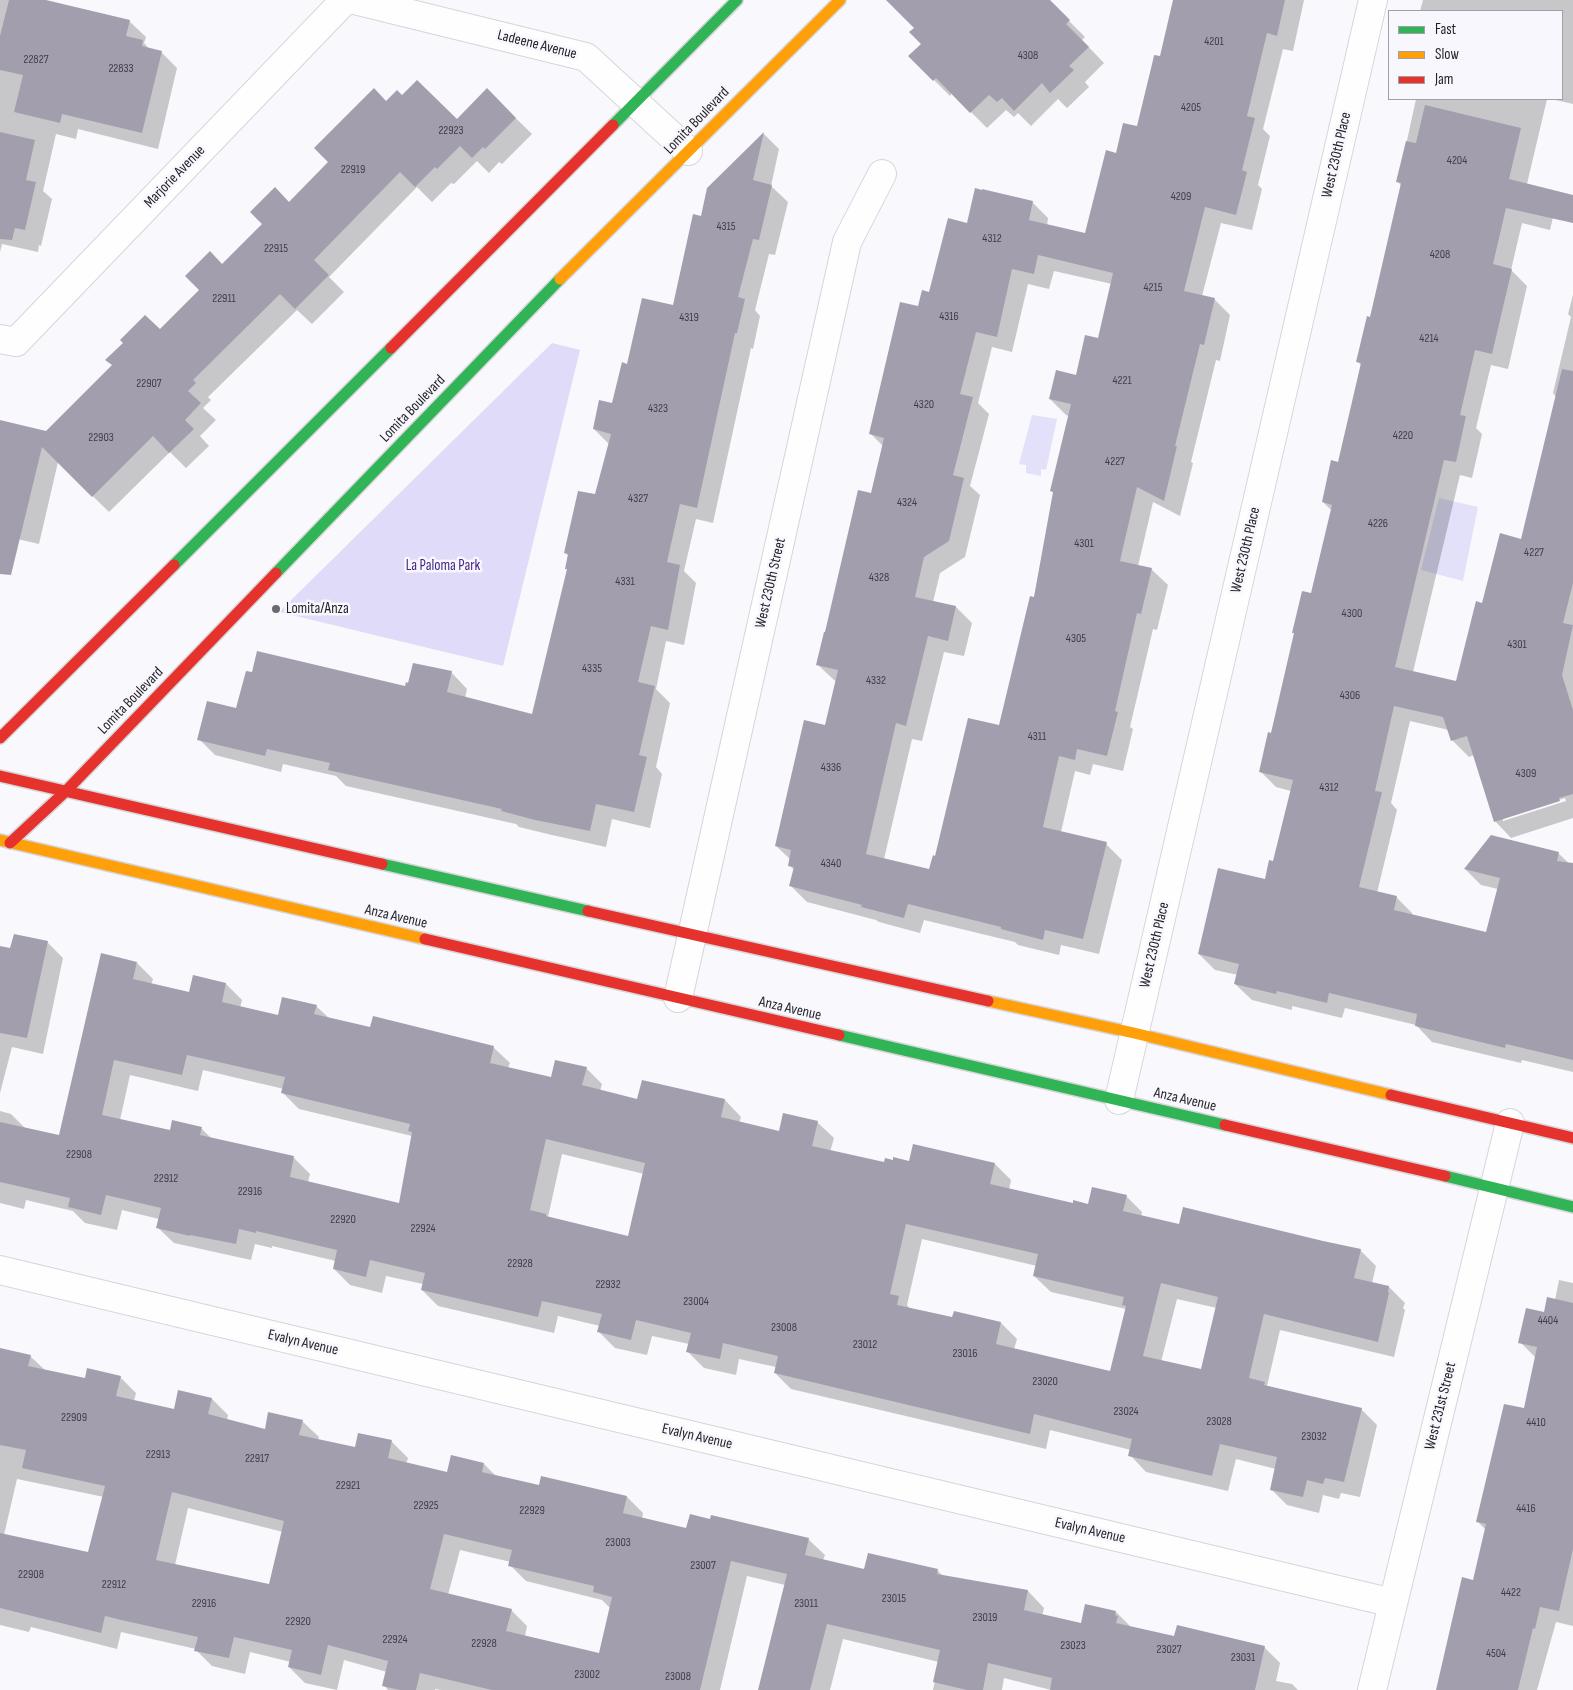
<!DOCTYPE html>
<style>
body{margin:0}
#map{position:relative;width:1573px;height:1690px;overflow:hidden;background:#f9f8fc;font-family:"Sofia Sans Condensed",sans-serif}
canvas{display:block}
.legend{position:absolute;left:1388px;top:10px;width:175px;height:90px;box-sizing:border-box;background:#f8f7fd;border:1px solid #a1a0a6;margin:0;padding:6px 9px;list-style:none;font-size:15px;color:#1e1e23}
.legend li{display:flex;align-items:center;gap:10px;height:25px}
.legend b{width:25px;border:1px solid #a1a0a6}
</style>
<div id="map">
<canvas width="1573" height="1690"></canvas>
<ul class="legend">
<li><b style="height:6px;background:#30b455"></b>Fast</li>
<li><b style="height:6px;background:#ff9f0a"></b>Slow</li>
<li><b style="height:6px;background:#e5322d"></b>Jam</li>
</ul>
</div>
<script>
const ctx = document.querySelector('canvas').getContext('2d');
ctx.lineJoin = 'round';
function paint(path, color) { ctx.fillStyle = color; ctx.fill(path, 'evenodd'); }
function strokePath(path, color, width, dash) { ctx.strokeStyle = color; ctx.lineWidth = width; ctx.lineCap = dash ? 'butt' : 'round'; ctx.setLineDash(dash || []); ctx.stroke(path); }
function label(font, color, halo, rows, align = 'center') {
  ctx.font = font + ' "Sofia Sans Condensed",sans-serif'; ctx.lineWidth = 5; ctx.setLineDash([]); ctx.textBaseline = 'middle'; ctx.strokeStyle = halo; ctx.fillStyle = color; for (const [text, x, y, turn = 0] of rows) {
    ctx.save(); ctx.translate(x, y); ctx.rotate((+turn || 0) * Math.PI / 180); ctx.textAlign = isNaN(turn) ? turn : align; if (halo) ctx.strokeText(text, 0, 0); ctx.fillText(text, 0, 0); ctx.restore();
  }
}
const green = new Path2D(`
 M552,343l28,7 -77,316 -224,-54z`);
const water = new Path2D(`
 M1032,415l25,4 -11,51 -5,-1v7l-15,-3v-8l-7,-1z
 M1439,498l39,9 -15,74 -42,-11z`);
const shadow = new Path2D(`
 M0,0h42l87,21 17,16 -2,6 6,7 11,2 16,16 -19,81 -80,-20 -2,10 -20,-5 -13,57 9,8 -11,47 -2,-1 -1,7 -36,-8 -2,8z
 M913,0h135l37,37 -3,3 22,23 -19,19 4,5 -22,21 -9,-9 -27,27 -13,-13 -4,4 -8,-7 -19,18 -35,-35 -2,3 -40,-40 12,-12 -6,-16z
 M1175,0h129l-11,51 -10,-2 -20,80 7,7 -12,49 4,4 -10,41 -31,-7 -19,73 12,3 16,16 -10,46 -4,-1 -25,102 2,1 -13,53 -27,-14 -15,64 13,3 17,16 -11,45 -4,-1 -23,98 3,2 -10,42 -30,-7 -3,11 -15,-4 -14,61 45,12 16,16 -23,94 -38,-9 -2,10 -41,-10 -3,-3 -91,-22 -4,13 -41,-11 -3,-2 -69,-18 -16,-16 4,-15 -6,-6 2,-5 -15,-14 50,-120 10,-45 -2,-1 -17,-16 55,-169 11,-49 -12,-12 48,-126 11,-15 38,-69 64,-22 16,16 -1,8 39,9 31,-81 21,-27 23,-69zM1054,271l58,13 -13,55 -23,37 -26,23 16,16 3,1 -18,75 3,2 -20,105 -34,128 -70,145 -46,-12 28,-120 10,2 22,-89 20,4 8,-33 -16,-16 -23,-5 7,-29 25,-16 15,-62 -10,-9 19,-72 -11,-11 14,-56 20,5 16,-68 21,5z
 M1423,0h150v104l-22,-5h11v-88h-142z
 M487,90l45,44 -30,30 -3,-2 -10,11 -12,-12 -23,23 -3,-1 -19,19 -15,-15 -88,90 15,15 -32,32 -15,-14 -89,87 3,3 -8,8 13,12 -16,16 9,10 -23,22 -16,-16 -61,60 -51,-50 -19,82 -39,-9v-114l46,12 114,-102 41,-41 21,-25 67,-62 97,-101 16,-5 55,24z
 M1416,99h131l-20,85 29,20 -6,26 -28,-7 -11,47 16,16 -19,83 -17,-4 -15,63 6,6 -10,44 -12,-3 -47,197 44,11 26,-79 39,-64 34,-143 -3,-4 18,-76 -3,-3 5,-19v523l-62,20 -16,-17 -21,-66 -5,2 -16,-16 -4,-11 -39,-9 -19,82 6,7 -20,83 19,4 16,16v3l75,18 11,-45 -17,-4 -16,-16 93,-16 15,14v205l-51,-12 -1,3 -89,-21 -16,-17 -71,-17 -3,10 -50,-12v4l-40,-10 -17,-16 3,-9 -23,-5 -16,-16 67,-73 8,-18 17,-72 -15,-4 -16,-16 52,-176 20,-84 -9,-9 16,-39 22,-98 -3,-3 13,-44 31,-132 -4,-4zM1565,798l1,3 -63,20v-3z
 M764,134l15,15 -8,37 17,16 -13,53 -6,-1 -14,56 5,6 -7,33 -2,-1 -38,175 -17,-4 -12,52 12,12 -12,62 -18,-4 -10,48 14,14 -14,64 6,7 -12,54 -38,-9 -6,28 -54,-12 -33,-8 -3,-3 -170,-38 -10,-10 -53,-12 -2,8 -66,-17 -16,-16 38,-29 169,-23 45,-15 16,17 -2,9 68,18 35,-146 -2,-2 3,-12 -4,-3 31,-57 13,-52 -15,-15 19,-24 15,-40 46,-58 28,-89 6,-29z
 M47,942l16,16 -20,96 -31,-7 -12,46v-146l11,2z
 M137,963l16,16 -2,6 39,9 36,-10 16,16 -2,8 39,8 37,-10 14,13 41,10 122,18 17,16 -2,5 44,10 34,-10 16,16 -2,7 38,10 87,-1 16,17 -2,6 41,9 37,-10 17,16 -4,14 55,12 24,-1 86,1 16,16 -2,10 65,15h15l37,-9 16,16 -1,5 39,9 180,24 16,16 -4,17 17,4 16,16 -2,5 2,2 -11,47 -114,-27 -13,56 94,23 16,16 -17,72 -19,-4 -2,6 -16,-4 -4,18 -32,-8 -16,-16 5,-20 -40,-10 -8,32 -82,-19 -16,-17 1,-5 -81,-20 -4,19 -255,-60 -16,-16 1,-6 -37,-8 -3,16 -32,-7 -16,-16 1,-8 -37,-8 -5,19 -32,-7 -16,-16 1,-6 -42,-10 -4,17 -116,-27 -16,-16 1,-6 -37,-8 -4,17 -32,-8 -16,-16 2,-8 -64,-15v2l-17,-4 -4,16 -77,-17 -17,-16 2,-8 -37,-9 -5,20 -32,-7 -12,-12 -47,-11 -2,9 -24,-6v-92l11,3 15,15 34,8zM203,1070l81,19 -1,4 16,16 113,27 -12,68 -92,-22 2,-8 -16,-16 -81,-18 -12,-12 -31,4 -50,-12 10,-45 68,16zM562,1154l82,20 -15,63 -81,-20zM922,1239l115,27 -3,10 17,16 75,17 -15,63 -97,-23 3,-10 -16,-16 -48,-4 -43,-10 -3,-4zM1177,1299l40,9 -15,63 -41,-9z
 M1559,1280l14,3v343l-17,-4 -19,68h-100l37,-109 12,-51 -9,-9 48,-111 11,-52 -16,-16 35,-42z
 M0,1349l30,7 15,14 41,9 34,-2 16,16 -2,8 41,10 37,-12 16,16 -1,5 39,10 36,-9 17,16 -1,3 38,9 3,-15 33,8 16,16 -2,6 42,9 3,-17 33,8 12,12 44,10 87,11 16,16 -1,6 45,10 121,10 17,16 -2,5 42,10h72l6,6 85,15 16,17 -2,8 40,9 4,-19 30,6 15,15 44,11 89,9 16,16 -4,18 16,3 6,6h-247l-47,-12 -2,12h-69l6,-28 -96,-23 -13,51h-70l25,-105 -38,-9 -27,114h-279l-6,-1v1h-47l-4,-5 3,-13 -43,-12 -7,30 -32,-7 -16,-16 2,-5 -41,-10 -5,22 -33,-8 -16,-16v-1l-75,-17 -4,17 -86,-22 -2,5 -29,-7zM17,1479l87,18 -15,57 -85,-19zM188,1508l95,24 -13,54 -95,-21zM460,1550l51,12 -1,3 16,16 76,19 8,8 -10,46 -75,-18 2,-10 -16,-16 -63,-15z`);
const building = new Path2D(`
 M9,0h37l84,20 -4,16 17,4 -1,6 20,5 -20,82 -80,-19 -2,9 -46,-11 9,-37 -23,-5v-34z
 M886,0h164l20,20 -4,4 23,23 -20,19 5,4 -24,23 -8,-10 -28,28 -12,-13 -5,4 -8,-7 -19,18 -34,-35 -3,3 -25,-25 13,-12 -12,-12 5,-4z
 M1173,0h112l-8,36 -10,-3 -20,83 8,2 -13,52 5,2 -11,43 -31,-8 -21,84 31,7 -11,47 -4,-1 -25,102h2l-13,55 -27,-14 -17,74 32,7 -11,46 -4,-1 -22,98 3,1 -11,44 -30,-7 -2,11 -16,-4 -16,71 64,15 -24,97 -38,-9 -2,10 -42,-11v-2l-93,-23 -4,14 -43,-11 1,-2 -73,-19 5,-19 -6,-1 3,-16 -16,-4 29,-126 21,5 13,-55 -22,-5 8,-33h1l33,-142 13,3 13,-55 -15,-4 31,-132 18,4 4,-16 7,2 19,-74 19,5 8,-35 7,2v-1l51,12 -4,19 56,13 21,-83 10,3 7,-30 14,3 16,-66 1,-5 6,1zM1038,255l75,18 -15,65 -13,-3 -9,40 -20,-5 -7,29 22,5 -21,87 3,1 -19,105 -4,-1 -31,129 -31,-7 -33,138 -2,-1 -4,14 -63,-15 30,-131 10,3 22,-90 20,5 8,-35 -41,-9 9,-40 25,-16 15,-63 -11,-3 20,-78 -13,-3 16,-62 21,5 15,-68 22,5z
 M417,80l40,39 30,-31 29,30 -31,31 -2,-2 -11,11 -12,-12 -23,23 -2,-2 -20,20 -15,-15 -86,88 15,15 -34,34 -15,-15 -87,86 3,3 -8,8 13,12 -16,17 9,9 -25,24 -16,-17 -61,61 -50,-50 -31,128 -11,-1v-154l46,11 66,-66 -7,-5 18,-17 -3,-3 25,-25 15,14 39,-39 -14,-14 25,-25 12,13 40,-40 -12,-12 25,-25 14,15 39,-40 -14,-14 60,-60 12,13 11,-11 5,5z
 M1425,105l96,23 -12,51 64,16v28l-67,-15 -13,56 19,5 -20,85 -17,-4 -15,65 6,1 -10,46 -12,-2 -49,207 61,14 20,-80 6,2 18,-70 21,6 41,-170 11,2v212l-10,40 10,2 -11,50 11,35v84l-14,4 1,3 -66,21 -27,-86 -16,5 -8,-24 -49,-11 -19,85 7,1 -23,95 38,9 -3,14 92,22 14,-54 -36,-9 27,-34 68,17 -2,9 16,2v197l-67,-16 -1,4 -90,-22 2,-12 -88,-21 -2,10 -50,-12 -1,3 -42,-10 5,-20 -41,-10 20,-86 47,11 4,-19 4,1 20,-81 -34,-8 9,-40 3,1 23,-100h-2l10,-42 9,2 21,-88 -10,-3 9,-42 7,2 23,-99 -5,-1 11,-46 3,1 31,-134 -5,-1 10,-41 10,2z
 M0,132l35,8 -9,40 10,2 -11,48 -10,-2 -3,12 -12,-1z
 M764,132l-11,48 19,5 -13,55 -6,-1 -15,58 7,2 -8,34h-2l-38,175 -17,-4 -13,58 13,3 -12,65 -17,-4 -13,56 17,4 -16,69 8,2 -13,55 -38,-8 -6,27 -55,-11 -34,-9 1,-2 -174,-39 2,-7 -63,-14 -2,7 -68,-16 10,-39 29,7 10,-37 6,1 5,-21 148,35 1,-4 2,1 5,-20 39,8 -5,21 85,22 35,-145h-2l3,-15 -4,-1 14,-62 17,3 16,-60 -18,-5 6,-29 13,3 10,-41 5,2 15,-66 31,7 20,-91 8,2 6,-28z
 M14,934l34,7 -21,97 -27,-5v-87l10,2z
 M101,953l36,9 -4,17 56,13 4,-17 33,8 -4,19 56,13 4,-18 35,8 -3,9 56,13 3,-11 121,30 -4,17 61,14 4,-17 32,7 -5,18 55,14 5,-19 83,19 -4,18 58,14 4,-18 35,8 -6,25 72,16 1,-4 8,2v-3l16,4 4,-17 82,19 -5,21 83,19v-3l15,4 4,-17 35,8 -4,16 56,13 4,-17 140,34 38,8 -7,29 35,8 -1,6 1,1 -11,49 -114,-28 -15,64 16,4 -1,3 98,23 -18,74 -19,-4 -2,6 -16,-4 -4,17 -33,-7 7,-33 -57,-13 -8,32 -84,-20 4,-17 -98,-25 -4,20 -256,-61 4,-17 -55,-13 -3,16 -34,-7 5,-19 -55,-13 -5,20 -34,-8 5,-18 -60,-13 -4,16 -117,-27 4,-17 -55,-13 -4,17 -33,-8 4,-19 -81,-19v2l-17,-4 -3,15 -46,-9v1l-34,-8 5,-20 -55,-13 -5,20 -33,-8 2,-9 -70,-16v-60l59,13zM187,1055l98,22 -4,16 129,31 -2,7 4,1 -13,71 -109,-26 4,-21 -94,-21 2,-8 -30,-7 -2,10 -68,-15 12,-55 68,15zM546,1139l99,24 -17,73 -82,-20v-2l-16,-4zM906,1224l132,30 -5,22 91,21 -2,8 4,1 -16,65 -114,-27 5,-22 -47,-11 -2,6 -55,-12 2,-9 -9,-2zM1161,1283l57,14 -17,72 -58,-13z
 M1547,1297l26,6v246l-14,62 -19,-4 -5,22 -2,-1 -15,62h-82l26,-113 11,3 13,-56 -10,-2 28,-118 20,4 13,-61 -19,-4 8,-35 18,4z
 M0,1348l31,7 -3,11 57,12 2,-10 34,8 -5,20 58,13 4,-19 34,8 -4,16 57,15 3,-17 35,8 -4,15 56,12 3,-14 34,7 -4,18 59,14 4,-17 33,8 -2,9 57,13 2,-9 86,20 -4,17 63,15 4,-14 20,5 1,-4 98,23 -4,17 59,14 4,-16 70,16 -1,5 91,16 -4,20 57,13 4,-19 31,7 -1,4 3,1 -2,7 58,13 3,-11 88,21 -10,44h-205l2,-12 -64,-15 -5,27h-16l-34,-8 7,-32 -113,-26 -17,66h-52l29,-116 -56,-13 -31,129h-208l-72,-17 -4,17h-16l-18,-4 6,-25 -60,-16 -7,30 -33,-8 4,-17 -58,-13 -5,21 -35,-7 4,-14 -77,-17 -16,-4 -4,17 -101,-25v-75l88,19 17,-66 -83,-18 4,-18 -26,-5zM172,1492l112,29 -15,63 -113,-24zM444,1534l68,16 -4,16 86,20 -1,6 19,5 -13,56 -93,-22 6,-22 -82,-20z`);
const street = new Path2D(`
 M354,0l232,57 102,94
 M0,339l16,3 329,-342
 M678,998l169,-756 35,-68
 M1119,1100l254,-1100
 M0,1270l1393,333
 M1372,1690l138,-567`);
const fast = new Path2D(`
 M613,125l124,-125
 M174,565l217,-217
 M276,573l284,-294
 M382,864l206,47
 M839,1035l386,90
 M1445,1176l128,31`);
const slow = new Path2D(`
 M560,279l280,-279
 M0,840l425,99
 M988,1001l146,32 257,62`);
const jam = new Path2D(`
 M391,348l222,-223
 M0,738l174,-173
 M0,776l382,88
 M10,843l56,-52 210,-218
 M588,911l400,90
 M425,939l414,96
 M1391,1095l182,43
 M1225,1125l220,51`);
const markers = [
 [276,609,5,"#6b6a6f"]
];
const numberNames = [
 ["4201",1214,42],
 ["4308",1028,56],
 ["22827",36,60],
 ["22833",121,69],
 ["4205",1191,108],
 ["22923",451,131],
 ["4204",1457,161],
 ["22919",353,170],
 ["4209",1181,197],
 ["4315",726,227],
 ["4312",992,239],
 ["22915",276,249],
 ["4208",1440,255],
 ["4215",1153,288],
 ["22911",224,299],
 ["4316",949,317],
 ["4319",689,318],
 ["4214",1429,339],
 ["4221",1122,381],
 ["22907",149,384],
 ["4320",924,405],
 ["4323",658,409],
 ["4220",1403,436],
 ["22903",101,438],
 ["4227",1115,462],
 ["4327",638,499],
 ["4324",907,503],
 ["4226",1378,524],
 ["4301",1084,544],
 ["4227",1534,553],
 ["4328",879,578],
 ["4331",625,582],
 ["4300",1352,614],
 ["4305",1076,639],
 ["4301",1517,645],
 ["4335",592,669],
 ["4332",876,681],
 ["4306",1350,696],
 ["4311",1037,737],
 ["4336",831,768],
 ["4309",1526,774],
 ["4312",1329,788],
 ["4340",831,864],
 ["22908",79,1155],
 ["22912",166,1179],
 ["22916",250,1192],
 ["22920",343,1220],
 ["22924",423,1229],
 ["22928",520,1264],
 ["22932",608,1285],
 ["23004",696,1302],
 ["4404",1548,1321],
 ["23008",784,1328],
 ["23012",865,1345],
 ["23016",965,1354],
 ["23020",1045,1382],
 ["23024",1126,1412],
 ["22909",74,1418],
 ["23028",1219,1422],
 ["4410",1536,1423],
 ["23032",1314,1437],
 ["22913",158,1455],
 ["22917",257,1459],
 ["22921",348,1486],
 ["22925",426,1506],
 ["4416",1526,1509],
 ["22929",532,1511],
 ["23003",618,1543],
 ["23007",703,1566],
 ["22908",31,1575],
 ["22912",114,1585],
 ["4422",1511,1593],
 ["23015",894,1599],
 ["22916",204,1604],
 ["23011",806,1604],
 ["23019",985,1618],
 ["22920",298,1622],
 ["22924",395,1640],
 ["22928",484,1644],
 ["23023",1073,1646],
 ["23027",1169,1650],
 ["4504",1496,1654],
 ["23031",1243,1658],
 ["23002",587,1675],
 ["23008",678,1677]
];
const streetNames = [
 ["Ladeene Avenue",537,45,14],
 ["Lomita Boulevard",697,121,-46],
 ["West 230th Place",1337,155,-77],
 ["Marjorie Avenue",175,177,-46],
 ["Lomita Boulevard",413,409,-46],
 ["West 230th Place",1246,550,-77],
 ["West 230th Street",771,583,-77],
 ["Lomita Boulevard",131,701,-46],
 ["Anza Avenue",396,917,13],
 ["West 230th Place",1155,945,-77],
 ["Anza Avenue",790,1009,13],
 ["Anza Avenue",1185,1100,13],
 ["Evalyn Avenue",303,1343,13],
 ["West 231st Street",1441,1406,-76],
 ["Evalyn Avenue",697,1437,13],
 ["Evalyn Avenue",1090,1531,13]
];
const parkNames = [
 ["La Paloma Park",443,566]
];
const poiNames = [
 ["Lomita/Anza",286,609]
];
paint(green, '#e1dbfa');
paint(water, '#e3e0f9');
paint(shadow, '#0003');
paint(building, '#a39eae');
strokePath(street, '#d6d5da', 30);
strokePath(fast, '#d6d5da', 14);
strokePath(slow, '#d6d5da', 14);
strokePath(jam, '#d6d5da', 14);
strokePath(street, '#fefeff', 28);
strokePath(fast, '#30b455', 11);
strokePath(slow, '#ff9f0a', 11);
strokePath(jam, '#e5322d', 11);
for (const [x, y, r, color] of markers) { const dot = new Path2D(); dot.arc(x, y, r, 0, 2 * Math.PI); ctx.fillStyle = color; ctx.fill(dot); strokePath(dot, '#f8f7fd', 2); }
label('12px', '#3f3e46', null, numberNames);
label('15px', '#1e1e23', '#f8f7fd', streetNames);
label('15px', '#442584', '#f8f7fd', parkNames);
label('15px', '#1e1e23', '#f8f7fd', poiNames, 'left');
</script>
